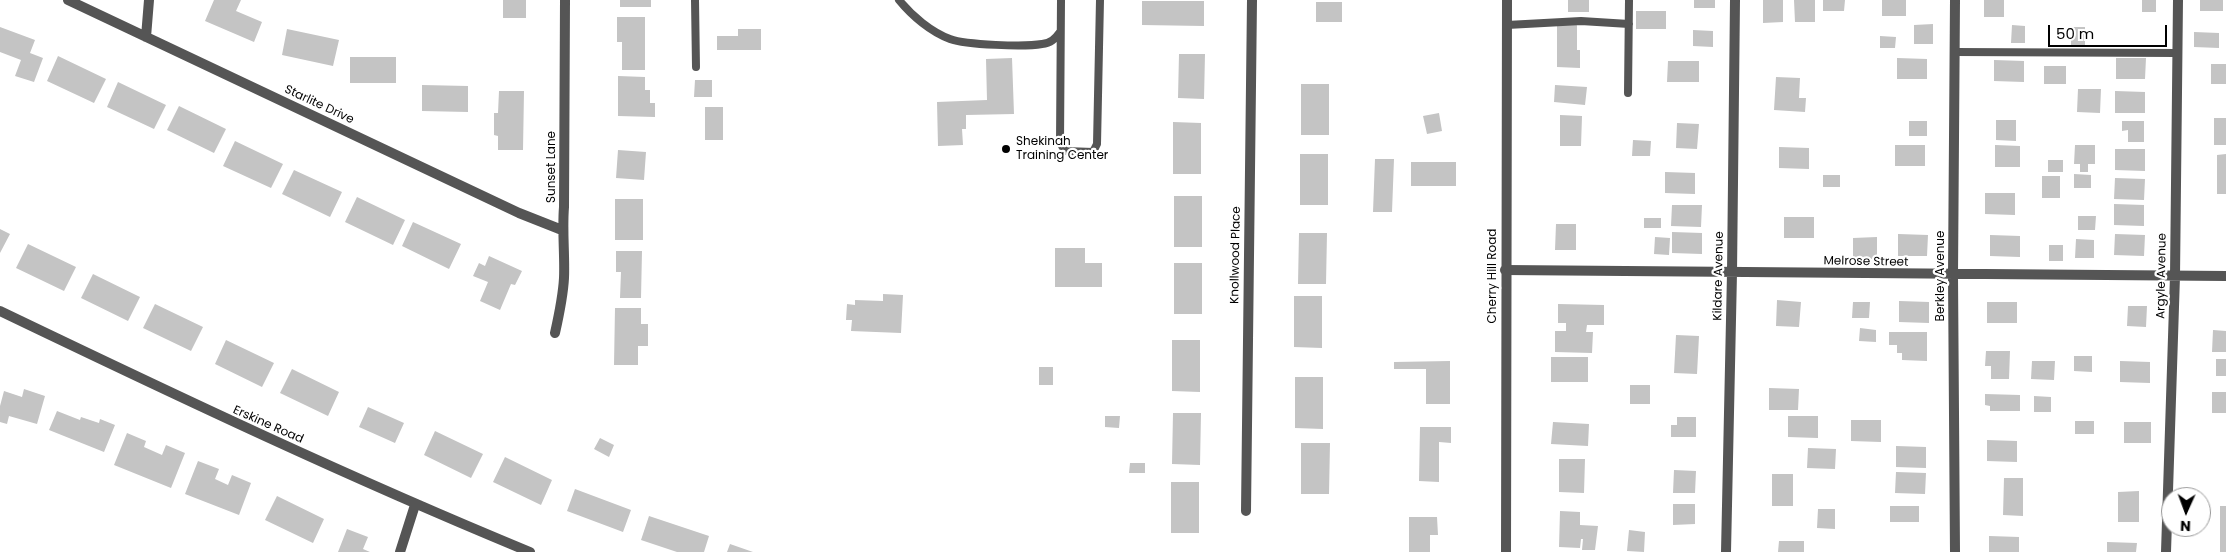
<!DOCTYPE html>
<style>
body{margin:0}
#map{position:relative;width:2226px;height:552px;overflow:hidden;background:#fff;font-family:Poppins,sans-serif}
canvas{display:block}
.north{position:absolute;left:2161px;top:487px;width:50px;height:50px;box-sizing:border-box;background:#fff;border:1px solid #999;border-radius:50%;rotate:182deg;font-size:14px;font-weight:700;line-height:20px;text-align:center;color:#000}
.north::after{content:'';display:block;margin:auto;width:18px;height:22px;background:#000;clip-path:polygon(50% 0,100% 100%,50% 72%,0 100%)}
.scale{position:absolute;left:2048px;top:25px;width:119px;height:22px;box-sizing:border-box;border:2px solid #000;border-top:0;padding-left:6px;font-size:15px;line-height:18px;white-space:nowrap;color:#000;-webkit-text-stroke:4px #fff;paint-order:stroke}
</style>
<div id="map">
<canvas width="2226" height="552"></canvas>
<div class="north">N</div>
<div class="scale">50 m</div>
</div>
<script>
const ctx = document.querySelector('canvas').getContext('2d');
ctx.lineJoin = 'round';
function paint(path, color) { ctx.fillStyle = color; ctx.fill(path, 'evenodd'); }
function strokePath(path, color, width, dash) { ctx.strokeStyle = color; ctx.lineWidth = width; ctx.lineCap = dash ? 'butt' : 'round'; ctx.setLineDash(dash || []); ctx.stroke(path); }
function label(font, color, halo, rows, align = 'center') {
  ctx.font = font + ' Poppins,sans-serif'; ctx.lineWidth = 4.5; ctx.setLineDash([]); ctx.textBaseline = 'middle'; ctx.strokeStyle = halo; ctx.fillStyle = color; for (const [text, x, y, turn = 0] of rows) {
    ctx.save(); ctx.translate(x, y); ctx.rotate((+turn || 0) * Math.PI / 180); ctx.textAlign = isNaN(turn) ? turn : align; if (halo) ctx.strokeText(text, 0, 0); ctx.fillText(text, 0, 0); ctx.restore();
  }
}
const building = new Path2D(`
 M214,0h27l-5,11 26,11 -8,20 -49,-21z
 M503,0h23v18h-23z
 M620,0h31v7h-31z
 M1568,0h21v12h-21z
 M1694,0h21v8h-21z
 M1763,0h20v22l-20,1z
 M1794,0h21v22h-20z
 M1823,0h22l-1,11h-21z
 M1882,0h24v16h-24z
 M1984,0h20v17h-20z
 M2142,0h14v12h-14z
 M2200,0h23v11h-23z
 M1142,1h62v25l-62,-1z
 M1316,2h26v20h-26z
 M1636,11h30v18h-30z
 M617,17h28v53h-23v-28h-5z
 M1933,24v20h-19v-19z
 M1557,25h20v25h3v18l-23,-1z
 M2012,25l13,1v17h-14z
 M0,27l35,13 -5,13 13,5 -9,24 -19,-6 6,-16 -21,-8z
 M2071,27h14v19h-14z
 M287,29l52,11 -6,26 -51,-11z
 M738,29h23v21h-44v-14h21z
 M1693,30l20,1v16l-20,-1z
 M2194,32l25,1v15l-25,-1z
 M1880,36l16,1 -1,11h-15z
 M1179,54h26l-1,45 -26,-1z
 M58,56l48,23 -12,24 -47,-22z
 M350,57h46v26h-46z
 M1012,58l2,56 -48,1v14h-4l1,16 -25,1 -1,-44 50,-2 -1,-41z
 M1897,58l30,1v20h-30z
 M2116,58h30l-1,21h-29z
 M1994,60l30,1v21l-30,-1z
 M1668,61h31v21h-32z
 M2211,64h15v20h-15z
 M2044,66h22v18h-22z
 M618,76l27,1v13h5v13h5v14l-37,-1z
 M1776,77l24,1 -1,20h7l-1,14 -31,-2z
 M695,80h17v17h-18z
 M118,82l48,23 -12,24 -47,-22z
 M1301,84h28v51h-28z
 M422,85l46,1v26l-46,-1z
 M1555,85l32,2 -2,18 -31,-3z
 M2078,89h23l-1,24 -23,-1z
 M499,91h25l-1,59h-25v-14l-4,-1v-22h4z
 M2115,91l30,1v21h-30z
 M179,106l47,23 -12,24 -47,-23z
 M705,107h18v33h-18z
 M1439,113l3,18 -15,3 -4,-18z
 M1560,115l22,1 -1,30h-21z
 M2214,118h12v27h-12z
 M1996,120h20v21l-20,-1z
 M1909,121h18v15h-18z
 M2122,121h22v21h-16v-12l-6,1z
 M1173,122l28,1v51h-28z
 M1677,123l22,1 -2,25 -21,-1z
 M1633,140l18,1 -1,15h-18z
 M235,141l48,23 -12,24 -48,-22z
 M1895,145h30v21h-30z
 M1995,145l25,1v21h-25z
 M2075,145h20v19h-7v8h-8v-8h-6z
 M1779,147l30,1v21l-30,-1z
 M2115,149h30v22l-30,-1z
 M618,150l28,2 -2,28 -28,-2z
 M1300,154h28v51h-28z
 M2226,154v40h-9v-39z
 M1375,159h19l-2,53h-19z
 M2048,160h15v12h-15z
 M1411,162h45v24h-45z
 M294,170l48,22 -12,25 -48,-23z
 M1665,172l30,1v21l-30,-1z
 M2074,174l17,1v13h-17z
 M1823,175h17v12h-17z
 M2042,176h18v22h-18z
 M2115,178l30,1 -1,21 -30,-1z
 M1985,193h30v22l-30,-1z
 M1174,196h28v51h-28z
 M357,197l48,23 -12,25 -48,-23z
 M615,199h28v41h-28z
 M2114,204l30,1v21l-30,-1z
 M1672,205h30l-1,22 -30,-1z
 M2078,216h18l-1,14h-17z
 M1784,217h30v21h-30z
 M1644,218h17v10h-17z
 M413,222l48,22 -12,25 -47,-23z
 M1556,224h20v26h-21z
 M0,229l10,5 -10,19z
 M1672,232l30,1v21l-30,-1z
 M1299,233h28l-1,51h-28z
 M1898,234l30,1 -1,21h-29z
 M2115,234l30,1 -1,21 -30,-1z
 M1990,235l30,1v21l-30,-1z
 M1655,237l15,1 -1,17 -15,-1z
 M1877,237v22h-24v-21z
 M2076,239l18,1v18h-19z
 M28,244l48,23 -12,24 -48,-23z
 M2049,245h14v16h-14z
 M1055,248h30v15h17v24h-47z
 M616,251h26l-1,47h-21l1,-26h-5z
 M489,256l33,15 -7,14 -4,-1 -11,26 -20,-9 8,-19 -15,-6 6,-13 6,3z
 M1174,263h28v51h-28z
 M93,274l47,23 -12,24 -47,-23z
 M883,294l20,1 -2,38 -50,-2 1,-11h-6l1,-16 8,1v-5l28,1z
 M1294,296h28v52l-28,-1z
 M1777,300l24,2 -2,25 -23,-1z
 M1899,301l30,1v21l-30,-1z
 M1853,302h17l-1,16h-17z
 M1987,302h30v21h-30z
 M155,304l48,23 -12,24 -48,-23z
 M1558,304l46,1v20h-17l-1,7h7l-1,21 -37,-1v-21h11v-8h-8z
 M2128,306h19l-1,21 -19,-1z
 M615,308h26v16h7v22h-10v19h-24z
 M1860,328l16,2v12l-17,-1z
 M2213,330l13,1v21h-14z
 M1889,332h38v29l-25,-1v-7h-5v-8h-8z
 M1676,335l23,1 -2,38 -23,-1z
 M226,340l48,23 -12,24 -47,-23z
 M1172,340h28v52l-28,-1z
 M1986,351h24l-1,28h-18v-13h-6z
 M2074,356h18v16l-18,-1z
 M1551,357h37v25h-37z
 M2216,359h10v17h-10z
 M1450,361v43h-24v-35h-32v-7z
 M2032,361h23l-1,19 -23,-1z
 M2120,361l30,1v21l-30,-1z
 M1039,367h14v18h-14z
 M292,369l47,23 -11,24 -48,-23z
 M1295,377h28v52l-28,-1z
 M1630,385h20v19h-20z
 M1769,388l30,1 -1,21h-29z
 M24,389l21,7 -8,28 -28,-8 -2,8 -7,-2v-16l4,-15 18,6z
 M2212,392h14v21h-14z
 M1985,394l35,1v16h-30v-5l-5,-1z
 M2034,396l17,1v15h-17z
 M368,407l36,16 -9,20 -36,-16z
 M57,411l23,9 1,-3 18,6 1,-4 15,6 -11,27 -55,-22z
 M1173,413h28l-1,52 -28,-1z
 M1105,416h15l-1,12 -14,-1z
 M1788,416h30v22l-30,-1z
 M1677,417h19v20h-25v-12h6z
 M1851,420h30v22l-30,-1z
 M2075,421h19v13h-19z
 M1553,422l36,2 -1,22 -37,-2z
 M2124,422h27v21h-27z
 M1420,427h31v16l-12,-1v40l-20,-1z
 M435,431l48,23 -12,24 -47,-23z
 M127,433l19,8 -2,6 18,8 4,-10 19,8 -14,35 -57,-23z
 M600,438l14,7 -5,12 -15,-8z
 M1987,440l30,1v21l-30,-1z
 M1301,443h29l-1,51h-28z
 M1896,446l30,1v21l-30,-1z
 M1808,448l28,1 -1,20 -28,-1z
 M505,457l47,23 -11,25 -48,-23z
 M1559,459h26l-1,34 -25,-1z
 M198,461l21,8 -4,10 13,6 4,-10 19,8 -12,32 -54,-21z
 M1130,463h15v10h-16z
 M1674,470l22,1 -1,22h-22z
 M1896,472l30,1 -1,21 -30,-1z
 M1772,474h21v32h-21z
 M2004,478h19v38l-20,-1z
 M1171,482h28v51h-28z
 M575,489l56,21 -8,22 -56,-21z
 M2139,491v31h-21v-30z
 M277,496l47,23 -11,24 -48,-23z
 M1673,504h22v20l-22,1z
 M1890,506h29v16h-29z
 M2220,506h6v46h-6z
 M1818,509h17v20l-18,-1z
 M1560,511l20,1v13l18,1 -3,24h-13l1,-11h-2l-1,9 -21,-1z
 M649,516l60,20 -5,16h-27l-36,-12z
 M1409,517h28l1,18h-8v17h-21z
 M347,529l21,8 -5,12 7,3h-32z
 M1629,530l16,2 -1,20 -17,-1z
 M1989,536l30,1v15h-30z
 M1779,541h25v11h-26z
 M2107,542l30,1 -1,9h-29z
 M730,544l23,8h-26z`);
const service = new Path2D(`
 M695,0l1,67
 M899,0c13,16 32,32 51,39 16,6 75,8 92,5 9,-1 13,-5 18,-12
 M1061,0l-1,143 5,8 28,1 4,-8 3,-144
 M1507,25l74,-4 48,3
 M1955,52l222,1
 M1628,93l1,-93`);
const minor = new Path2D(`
 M68,0l451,213 43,17
 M146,37l3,-37
 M1505,270l721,6
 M0,311c175,84 350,167 530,241
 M555,333c4,-18 8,-36 9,-55 1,-23 -2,-47 0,-71l1,-207
 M1246,511l6,-511
 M400,552l15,-47
 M1726,552l6,-279 3,-273
 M1955,552l-2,-277 2,-275
 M2166,552l9,-276 3,-276`);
const tertiary = new Path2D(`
 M1506,552l1,-552`);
const markers = [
 [1006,149,5,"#000"]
];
const streetNames = [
 ["Starlite Drive",319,105,25],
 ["Sunset Lane",552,167,-90],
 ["Knollwood Place",1236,255,-89],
 ["Melrose Street",1866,262,1],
 ["Cherry Hill Road",1493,276,-90],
 ["Kildare Avenue",1719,276,-89],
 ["Berkley Avenue",1941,276,-90],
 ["Argyle Avenue",2162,276,-89],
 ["Erskine Road",268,425,24]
];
const poiNames = [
 ["Shekinah",1016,142],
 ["Training Center",1016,156]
];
paint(building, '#c4c4c4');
strokePath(service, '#555', 8);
strokePath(minor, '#555', 10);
strokePath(tertiary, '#555', 10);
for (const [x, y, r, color] of markers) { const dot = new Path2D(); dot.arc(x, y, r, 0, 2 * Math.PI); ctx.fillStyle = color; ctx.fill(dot); strokePath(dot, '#fff', 2); }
label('12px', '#000', '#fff', streetNames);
label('12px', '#000', '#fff', poiNames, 'left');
</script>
